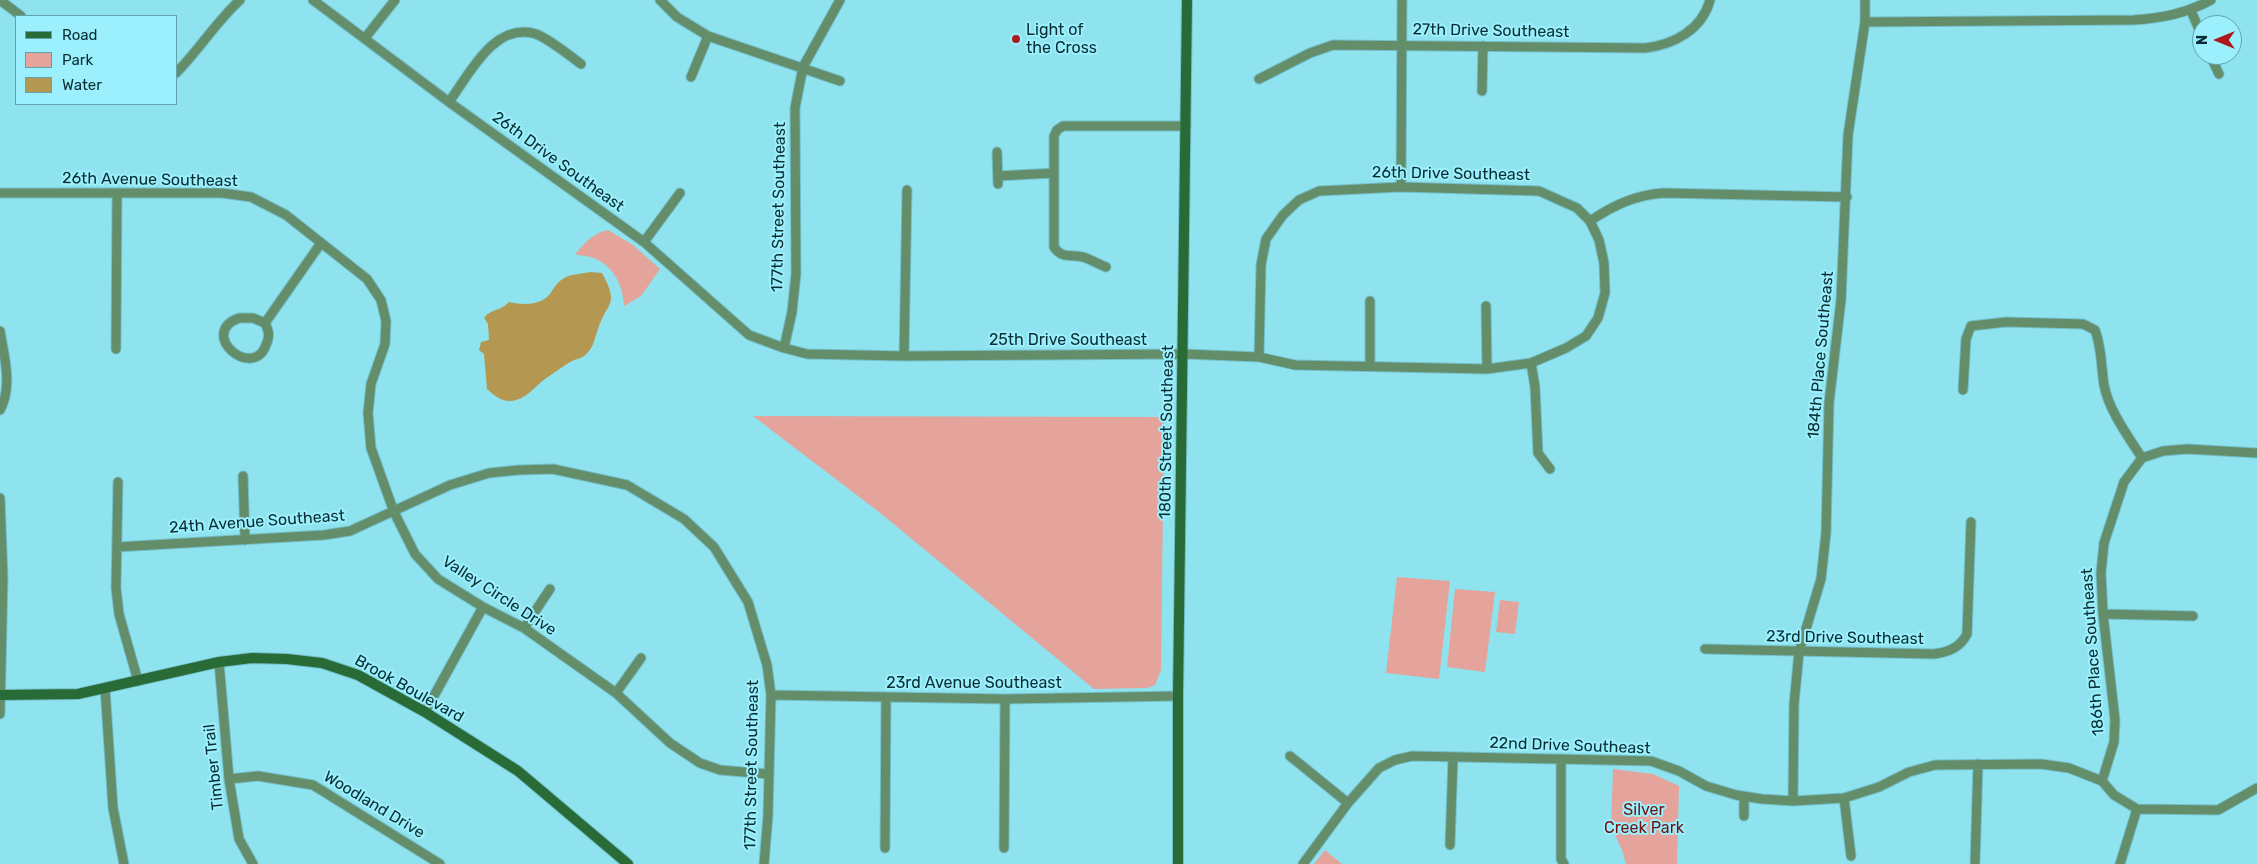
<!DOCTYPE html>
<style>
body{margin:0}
#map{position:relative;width:2257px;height:864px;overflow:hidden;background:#8fe3ef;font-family:Rubik,sans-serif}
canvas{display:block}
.legend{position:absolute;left:15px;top:15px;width:162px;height:90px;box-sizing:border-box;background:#9cf0fd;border:1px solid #61a2ac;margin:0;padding:6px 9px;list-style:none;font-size:15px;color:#082e33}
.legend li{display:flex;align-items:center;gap:10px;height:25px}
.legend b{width:25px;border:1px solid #61a2ac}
.north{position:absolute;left:2192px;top:15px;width:50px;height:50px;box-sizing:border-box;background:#9cf0fd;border:1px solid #61a2ac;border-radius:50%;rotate:270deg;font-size:14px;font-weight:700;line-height:20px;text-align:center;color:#082e33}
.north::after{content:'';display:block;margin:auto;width:18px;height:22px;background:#ab1918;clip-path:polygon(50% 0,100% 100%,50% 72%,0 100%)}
</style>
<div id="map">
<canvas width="2257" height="864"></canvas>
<ul class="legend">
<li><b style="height:6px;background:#296b36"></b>Road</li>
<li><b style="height:14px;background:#e4a49b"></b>Park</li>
<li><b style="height:14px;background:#b49851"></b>Water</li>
</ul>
<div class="north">N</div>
</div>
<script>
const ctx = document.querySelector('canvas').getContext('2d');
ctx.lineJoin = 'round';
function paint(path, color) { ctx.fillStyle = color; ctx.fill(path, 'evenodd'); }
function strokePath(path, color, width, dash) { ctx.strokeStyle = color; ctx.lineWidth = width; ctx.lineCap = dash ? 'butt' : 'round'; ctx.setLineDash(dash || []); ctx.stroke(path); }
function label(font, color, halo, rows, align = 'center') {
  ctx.font = font + ' Rubik,sans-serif'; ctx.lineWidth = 4; ctx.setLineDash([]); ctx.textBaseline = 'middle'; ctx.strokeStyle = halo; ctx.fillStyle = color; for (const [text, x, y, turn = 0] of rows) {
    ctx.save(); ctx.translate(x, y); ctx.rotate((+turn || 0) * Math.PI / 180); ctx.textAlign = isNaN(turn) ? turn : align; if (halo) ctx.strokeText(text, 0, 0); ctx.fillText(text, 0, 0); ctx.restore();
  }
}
const green = new Path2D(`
 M608,230l25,15 27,24 -19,27 -17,10c-1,-20 -10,-40 -30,-48 -5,-2 -13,-2 -19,-4 10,-11 18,-21 33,-24z
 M753,416l411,1 -3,253 -6,15 -8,3 -53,1 -215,-177z
 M1397,577l53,4 -11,98 -53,-6z
 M1455,589l40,3 -10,80 -38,-5z
 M1500,600l19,2 -4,32 -19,-2z
 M1613,769l40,5 26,12 -2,78h-51l-4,-14 -11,-24z
 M1325,850l17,14h-28z`);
const water = new Path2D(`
 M590,272l12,1c18,33 5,28 -4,56 -4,11 -4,19 -14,27 -3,2 -6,3 -10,4 -10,5 -20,13 -29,19 -12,9 -19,21 -35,22 -10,0 -16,-6 -23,-12l-3,-35 -5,-4 2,-8 8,-2 -1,-16 -4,-6c6,-9 17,-7 25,-16 13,3 31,4 41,-8 4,-6 6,-11 13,-15 6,-5 19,-5 27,-7z`);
const street = new Path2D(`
 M0,0l21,16
 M313,0l136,102 195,140 105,93 35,13 23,6 97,2 280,-2 75,3 36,8 192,4 44,-6 35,-15 20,-12 12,-18 7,-25 -1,-30 -5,-23 -9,-19 -13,-13 -38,-17 -138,-4 -82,4 -20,9 -16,15 -17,24 -5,26 -2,92
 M660,0l17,17 31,19 132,45
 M2191,11l11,25
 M1865,22l268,-2c29,-2 52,-6 78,-20
 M365,38l30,-38
 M2210,55l9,19
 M176,73c23,-23 40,-51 64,-73
 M691,77l17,-41
 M1259,79l51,-26 23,-8 312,3c28,-3 57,-18 65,-48
 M1482,91l1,-45
 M449,102c20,-27 45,-81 87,-68 13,5 33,21 45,30
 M997,152l1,32
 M998,176l56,-3
 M1401,187l1,-187
 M0,193h222l29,4 35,18 81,64 14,21 5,21 -1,23 -14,40 -3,29 3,35 23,64 21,42 23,25 45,28 41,21 92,65 54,50 30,20 20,7 48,4
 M1590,221c24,-16 45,-26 74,-28l183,4
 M644,242l36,-49
 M1106,267c-8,-3 -16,-8 -23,-10 -13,-3 -21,2 -29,-10v-111l3,-6 6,-4h123
 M1486,306l1,63
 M239,318h14l12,5c4,8 5,14 1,22 -13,36 -69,-11 -27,-27z
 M265,323l56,-80
 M0,331c4,24 13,56 0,79
 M784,348l8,-36 4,-38 -1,-166 8,-41 37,-67
 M116,349l1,-155
 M904,356l3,-166
 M1531,363l4,24 3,66 12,16
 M1370,366v-65
 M1963,390l3,-51 5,-13 35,-4 77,2 12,6c7,18 6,36 9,55 5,26 24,51 38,73
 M2142,458l21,-7 24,-2 70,4
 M243,476l2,64
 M118,482l-2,106 3,26 19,67
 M0,498l3,80 -3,136
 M117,547l207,-12 26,-4 100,-46 39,-12 30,-3 34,-1 74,16 57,34 30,28 34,55 19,63 4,30 -3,120 -4,49
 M2103,614l90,2
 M524,628l26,-39
 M1705,649l229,5c14,-2 26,-6 33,-20l4,-112
 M219,662l10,117 10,60 14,25
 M105,688l8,120 11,56
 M616,693l25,-35
 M771,695l234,4 173,-3
 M425,712l58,-105
 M1290,756l58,47
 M1561,759v100l3,5
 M229,779l29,-3 55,9 127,79
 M2102,781l12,-39 1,-22 -12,-106 -2,-41 3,-30 20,-61 18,-24
 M1744,797v19
 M1844,798l7,58
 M1793,801l1,-97 5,-52 22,-73 5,-46 3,-130 12,-103 7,-165 17,-113v-22
 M1450,845l3,-88
 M885,848l1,-150
 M1004,848l1,-149
 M1303,864l45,-61 31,-35 16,-8 17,-4 239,5 28,10 27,15 30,9 26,4 31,2 51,-3 35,-11 30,-15 26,-7 106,-1 28,4 33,13 12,14 23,14 81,1 39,-22
 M1975,864l3,-100
 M2120,864l17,-55`);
const secondary = new Path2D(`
 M0,695l78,-1 141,-32 33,-4 35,1 35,4 36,12 67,37 93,59 110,93
 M1178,864v-168l9,-696`);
const markers = [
 [1016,39,5,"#ab1918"]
];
const poiNames = [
 ["Light of",1026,30],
 ["the Cross",1026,48]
];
const streetNames = [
 ["27th Drive Southeast",1491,31,1],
 ["26th Drive Southeast",558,162,36],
 ["26th Drive Southeast",1451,174,1],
 ["26th Avenue Southeast",150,180,1],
 ["177th Street Southeast",779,207,-89],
 ["25th Drive Southeast",1068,340],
 ["184th Place Southeast",1821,355,-85],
 ["180th Street Southeast",1167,432,-89],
 ["24th Avenue Southeast",257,522,-4],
 ["Valley Circle Drive",499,596,33],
 ["23rd Drive Southeast",1845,638,1],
 ["186th Place Southeast",2093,652,-94],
 ["23rd Avenue Southeast",974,683],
 ["Brook Boulevard",409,689,29],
 ["22nd Drive Southeast",1570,746,2],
 ["177th Street Southeast",752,765,-89],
 ["Timber Trail",214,767,-96],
 ["Woodland Drive",374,805,31]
];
const parkNames = [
 ["Silver",1644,810],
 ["Creek Park",1644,828]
];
paint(green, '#e4a49b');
paint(water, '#b49851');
strokePath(street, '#74bfc9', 11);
strokePath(secondary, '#74bfc9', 12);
strokePath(street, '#648d69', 9);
strokePath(secondary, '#296b36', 10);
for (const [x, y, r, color] of markers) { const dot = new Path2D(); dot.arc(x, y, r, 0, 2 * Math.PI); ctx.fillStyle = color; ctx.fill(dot); strokePath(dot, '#9cf0fd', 2); }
label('16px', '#082e33', '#9cf0fd', poiNames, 'left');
label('16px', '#082e33', '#9cf0fd', streetNames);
label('16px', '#6f1310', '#9cf0fd', parkNames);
</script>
